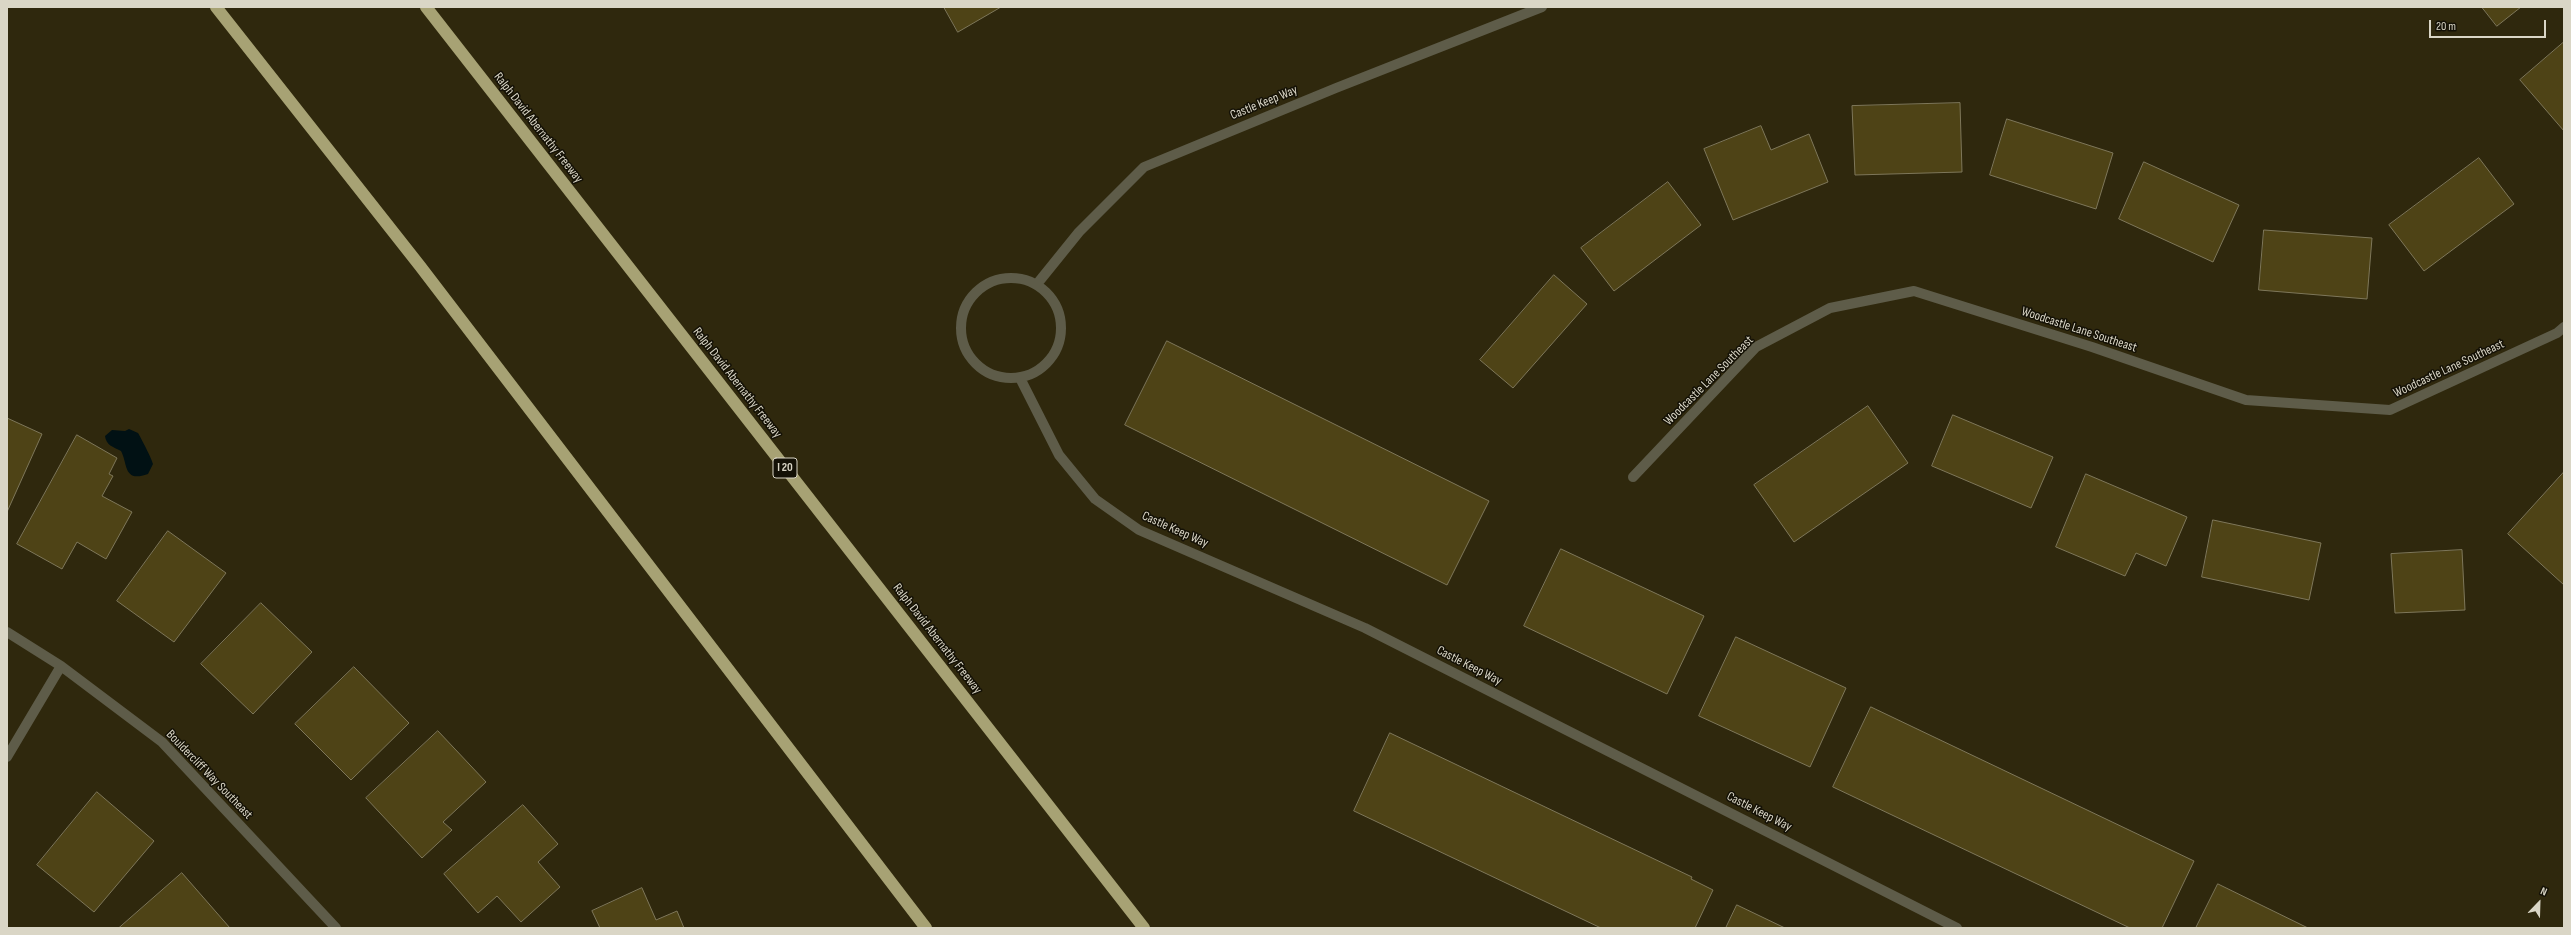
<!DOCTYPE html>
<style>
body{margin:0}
#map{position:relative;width:2571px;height:935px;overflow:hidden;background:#2f280d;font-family:"Sofia Sans Condensed",sans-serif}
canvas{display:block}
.frame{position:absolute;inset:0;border:8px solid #dad6c6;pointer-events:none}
.north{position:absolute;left:2519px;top:883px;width:40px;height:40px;-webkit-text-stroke:3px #141106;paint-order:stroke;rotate:23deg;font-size:11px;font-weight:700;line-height:16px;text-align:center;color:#dad6c6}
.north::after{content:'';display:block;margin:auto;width:14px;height:18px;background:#dad6c6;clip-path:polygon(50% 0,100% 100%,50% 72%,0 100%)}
.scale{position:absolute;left:2429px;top:20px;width:117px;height:18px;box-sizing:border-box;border:2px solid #dad6c6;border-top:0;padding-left:5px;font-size:12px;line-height:14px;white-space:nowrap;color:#dad6c6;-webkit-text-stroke:3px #141106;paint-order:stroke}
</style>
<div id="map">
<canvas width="2571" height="935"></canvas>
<div class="frame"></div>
<div class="north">N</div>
<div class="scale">20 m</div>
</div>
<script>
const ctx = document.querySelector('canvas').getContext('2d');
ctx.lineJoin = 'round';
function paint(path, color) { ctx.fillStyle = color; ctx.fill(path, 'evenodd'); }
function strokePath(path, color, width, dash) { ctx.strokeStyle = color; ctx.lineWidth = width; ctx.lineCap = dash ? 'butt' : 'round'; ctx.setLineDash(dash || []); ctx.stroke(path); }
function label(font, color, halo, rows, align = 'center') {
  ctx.font = font + ' "Sofia Sans Condensed",sans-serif'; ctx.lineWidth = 3; ctx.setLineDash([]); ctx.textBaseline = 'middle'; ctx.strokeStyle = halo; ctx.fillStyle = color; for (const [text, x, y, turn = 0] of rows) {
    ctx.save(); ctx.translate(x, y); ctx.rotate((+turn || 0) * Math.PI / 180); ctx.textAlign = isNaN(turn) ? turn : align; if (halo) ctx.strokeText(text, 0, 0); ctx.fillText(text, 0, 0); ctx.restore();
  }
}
const water = new Path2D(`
 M112,430l13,1 4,-2 9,4c3,5 14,26 15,31l-5,10c-25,9 -20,-10 -27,-23 -8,-4 -15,-6 -16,-15z`);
const building = new Path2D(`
 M944,7h57l-43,25z
 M2482,7h39l-24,19z
 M2564,42v89l-44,-51z
 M1960,103l2,69 -107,3 -3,-69z
 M2007,119l106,34 -17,56 -106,-34z
 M1761,126l10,24 38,-16 19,48 -95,38 -29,-71z
 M2479,158l35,46 -90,67 -35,-46z
 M2144,162l95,43 -26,57 -94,-43z
 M1668,182l33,43 -87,66 -33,-43z
 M2264,230l108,8 -5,61 -108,-9z
 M1554,275l33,29 -74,84 -33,-28z
 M1167,341l322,160 -42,84 -322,-160z
 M1868,406l40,57 -114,79 -40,-57z
 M1953,415l100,42 -22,51 -99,-42z
 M7,418l35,16 -35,78z
 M77,435l40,23 -8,16 4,2 -11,20 30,16 -26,47 -29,-17 -15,27 -45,-25z
 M2564,472v113l-56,-51z
 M2086,474l101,43 -21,49 -30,-13 -11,23 -69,-29z
 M2213,520l108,23 -12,57 -107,-23z
 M168,531l58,42 -52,69 -57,-41z
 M1561,549l143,67 -37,78 -143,-68z
 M2462,550l3,60 -70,3 -4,-59z
 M261,603l51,49 -59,62 -52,-50z
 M1736,637l110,51 -36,79 -111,-51z
 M354,667l55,56 -58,57 -56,-56z
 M1871,707l323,154 -32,67h-32l-297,-141z
 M438,731l48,51 -43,40 9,8 -30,28 -56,-60z
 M1390,733l302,144 -1,2 22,11 -18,38h-94l-247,-117z
 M97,792l57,49 -60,71 -57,-47z
 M523,805l35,39 -20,18 22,25 -39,35 -24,-26 -19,17 -34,-39z
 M182,873l48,55h-111z
 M2218,884l90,44h-112z
 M642,888l14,32 21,-9 7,17h-84l-8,-17z
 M1737,905l48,23h-59z`);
const minor = new Path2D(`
 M961 328a50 50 0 1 1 100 0a50 50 0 1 1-100 0Z
 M1037,284l42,-52 65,-65 192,-79 206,-81
 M1020,378l39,77 36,44 44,31 226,98 592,300
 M1633,477l123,-130 74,-39 84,-17 178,56 154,53 144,10 167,-77 7,-6
 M7,632l54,34 101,76 174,186
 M7,757l54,-91`);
const highway = new Path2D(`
 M216,7l204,259 506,662
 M426,7l718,921`);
const shields = [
 [785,468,24]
];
const shieldNames = [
 ["I 20",785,468]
];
const streetNames = [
 ["Castle Keep Way",1264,103,-22],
 ["Ralph David Abernathy Freeway",538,128,52],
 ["Woodcastle Lane Southeast",2079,330,18],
 ["Woodcastle Lane Southeast",2449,369,-25],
 ["Woodcastle Lane Southeast",1709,381,-45],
 ["Ralph David Abernathy Freeway",737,383,52],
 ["Castle Keep Way",1175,530,24],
 ["Ralph David Abernathy Freeway",937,639,52],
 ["Castle Keep Way",1469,666,27],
 ["Bouldercliff Way Southeast",209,775,46],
 ["Castle Keep Way",1759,812,27]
];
paint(water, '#011114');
paint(building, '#4e4316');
strokePath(building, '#7e775a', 1);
strokePath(minor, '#5e5c49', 10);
strokePath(highway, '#a7a274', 12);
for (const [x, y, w] of shields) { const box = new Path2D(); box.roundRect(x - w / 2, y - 10, w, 20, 3); ctx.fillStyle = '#141106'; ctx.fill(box); strokePath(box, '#dad6c6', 1); }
label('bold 12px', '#dad6c6', null, shieldNames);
label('13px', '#dad6c6', '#141106', streetNames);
</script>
